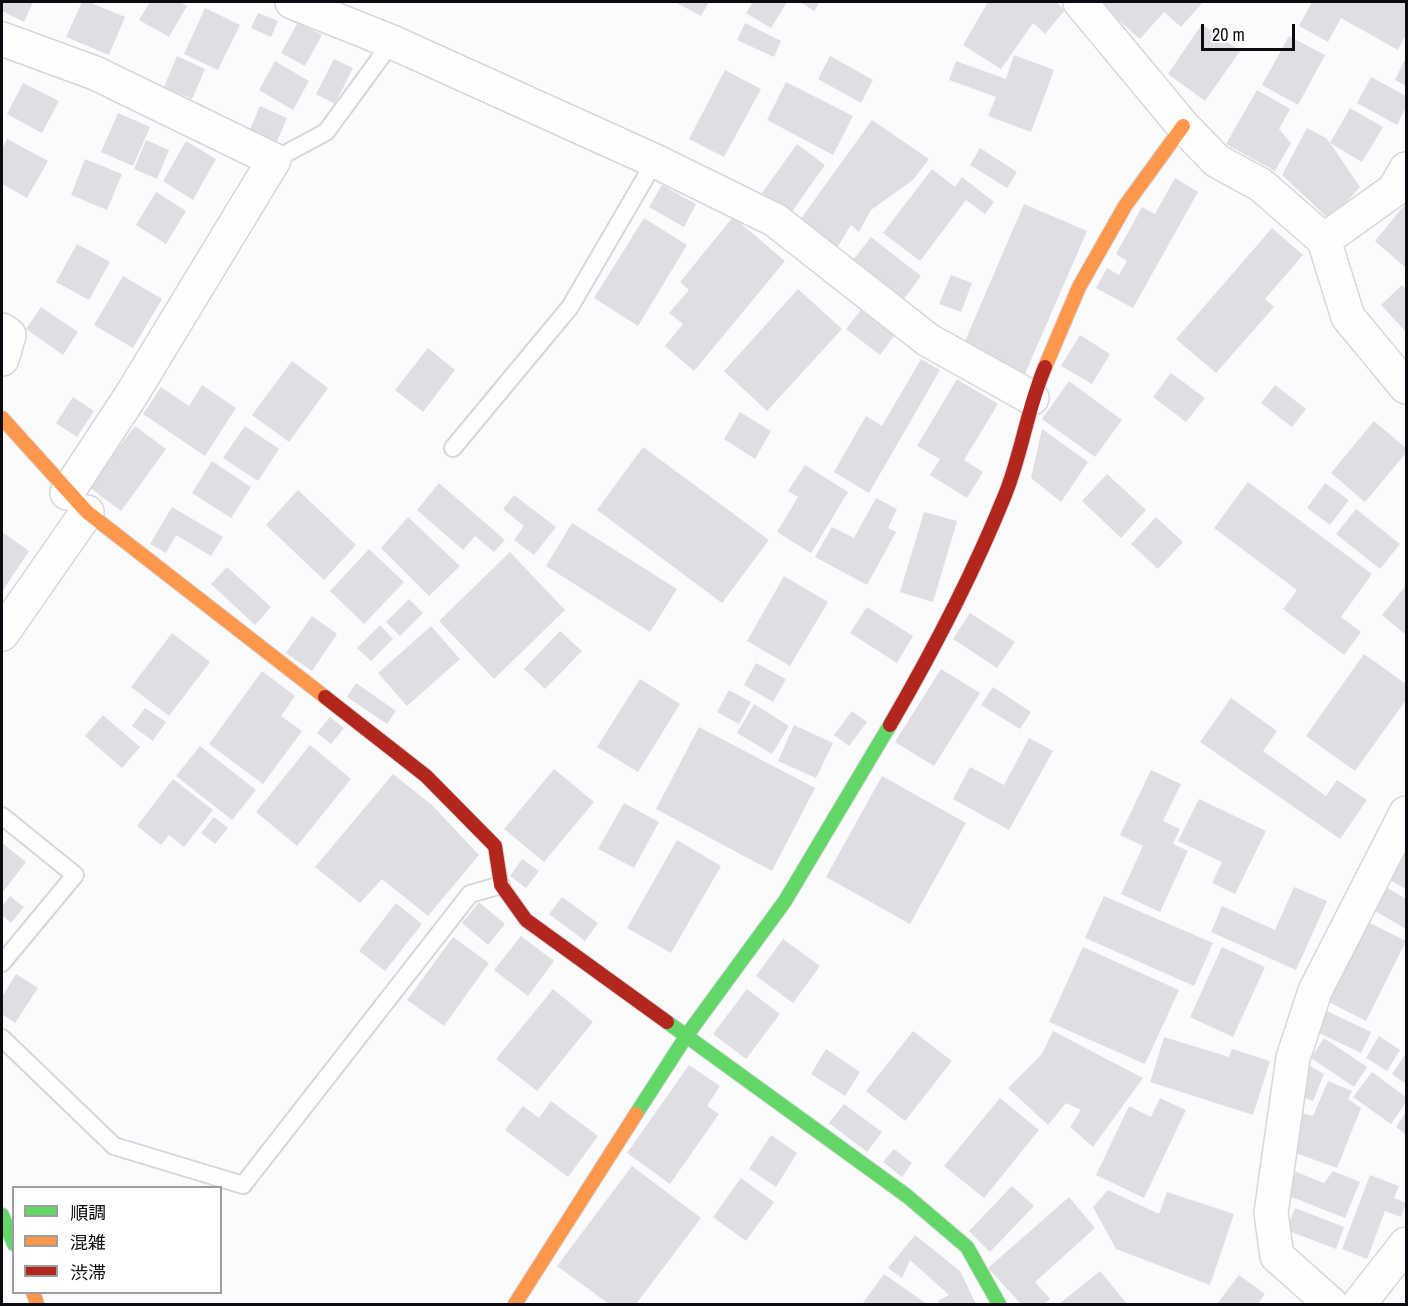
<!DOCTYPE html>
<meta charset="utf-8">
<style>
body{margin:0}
#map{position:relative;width:1408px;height:1306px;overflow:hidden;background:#fafbfc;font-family:"Archivo Narrow","Noto Sans JP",sans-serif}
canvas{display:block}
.frame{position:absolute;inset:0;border:3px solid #0b0b11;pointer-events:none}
.legend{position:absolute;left:12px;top:1186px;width:210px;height:108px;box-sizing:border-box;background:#fff;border:2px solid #9d9da0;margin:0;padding:8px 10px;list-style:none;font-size:18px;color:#0b0b11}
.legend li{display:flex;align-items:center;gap:12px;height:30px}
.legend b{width:30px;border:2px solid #9d9da0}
.scale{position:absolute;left:1201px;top:24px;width:94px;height:27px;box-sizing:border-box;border:3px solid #0b0b11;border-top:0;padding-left:8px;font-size:18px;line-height:21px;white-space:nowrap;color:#0b0b11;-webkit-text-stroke:4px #fff;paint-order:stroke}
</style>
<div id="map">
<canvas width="1408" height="1306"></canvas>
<div class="frame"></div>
<ul class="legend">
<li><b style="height:8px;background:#63d668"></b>順調</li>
<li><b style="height:8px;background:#ff974d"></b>混雑</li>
<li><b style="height:8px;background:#b3261e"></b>渋滞</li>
</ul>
<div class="scale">20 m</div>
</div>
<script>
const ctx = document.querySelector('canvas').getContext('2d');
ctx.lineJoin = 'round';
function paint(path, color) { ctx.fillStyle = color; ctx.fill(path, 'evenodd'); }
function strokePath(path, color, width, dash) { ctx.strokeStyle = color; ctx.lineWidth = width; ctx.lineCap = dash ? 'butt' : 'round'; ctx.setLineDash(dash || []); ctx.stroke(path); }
const building = new Path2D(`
 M2,2h31l-9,20 -22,-11z
 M82,2h7l36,15 -16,38 -43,-18z
 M150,2h30l7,4 -18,31 -30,-17z
 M675,2h34l-8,14z
 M753,2h34l-16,26 -25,-15z
 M800,2h20l-6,9z
 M988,2h68l9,8 -20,24 -12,-11 -32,46 -38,-24z
 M1101,2h102l-22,25 -17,-15 -24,27 -41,-36z
 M1312,2h94v32l-8,16 -57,-32 -13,24 -29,-16z
 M205,8l35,17 -22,45 -34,-16z
 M258,13l20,8 -7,16 -20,-9z
 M298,22l24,13 -17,31 -24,-13z
 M745,23l36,18 -7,16 -37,-17z
 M1202,24l38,27 -35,50 -37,-27z
 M1289,36l36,19 -27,50 -36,-20z
 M1014,55l40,15 -23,62 -43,-16 8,-19 -47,-17 7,-19 50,18z
 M177,56l28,13 -13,30 -28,-12z
 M830,56l43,24 -12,23 -43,-24z
 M1406,57v29l-11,-6z
 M334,59l19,9 -18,36 -19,-10z
 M275,61l34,20 -16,29 -34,-20z
 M725,70l36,19 -37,68 -35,-18z
 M1371,77l35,19v11l-9,18 -40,-22z
 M786,82l67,34 -20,39 -66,-35z
 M23,83l36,18 -17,32 -35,-19z
 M1257,90l33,19 -11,20 12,14 -16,28 -49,-27z
 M260,106l27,12 -11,26 -27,-12z
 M1350,108l33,19 -21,35 -32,-19 30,44 -30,33 -48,-45 25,-47 19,10 4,5z
 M118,113l32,14 -17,39 -32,-14z
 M872,120l57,39 -16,21 -42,30 -12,22 -8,-7 -14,23 -37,-28z
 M7,139l41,22 -21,37 -25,-14v-35z
 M146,140l23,10 -12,29 -23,-10z
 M186,141l30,18 -23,41 -30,-19z
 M797,144l28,21 -34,48 -29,-20z
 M980,148l37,24 -10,16 -37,-23z
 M85,159l37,15 -15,36 -36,-15z
 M932,169l23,18 7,-10 32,25 -9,12 -19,-14 -46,61 -37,-28z
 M1175,178l23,14 -65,116 -37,-20 11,-20 12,7 8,-14 -11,-7 26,-47 13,7z
 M662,185l34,19 -12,23 -35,-20z
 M156,192l30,19 -20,33 -30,-19z
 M1406,203v65l-31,-27z
 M1024,204l63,27 -63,145 -62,-28z
 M733,217l52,44 -91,110 -29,-25 18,-22 -14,-11 20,-23 -9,-8z
 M644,218l43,27 -49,81 -44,-28z
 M1272,228l31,27 -38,44 9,8 -58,66 -40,-34z
 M871,237l50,39 -17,23 -51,-39z
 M77,244l33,18 -21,38 -33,-18z
 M951,275l21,8 -11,29 -22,-8z
 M123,276l39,23 -29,49 -39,-23z
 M1402,285l4,4v43l-25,-27z
 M798,289l44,40 -75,82 -43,-40z
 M41,307l37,25 -15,23 -37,-26z
 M861,310l33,26 -14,19 -34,-26z
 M1080,335l30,19 -18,30 -31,-18z
 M428,348l27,22 -32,42 -28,-22z
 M921,359l19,11 -71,123 -35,-21 32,-56 16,10z
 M292,361l36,27 -39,54 -37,-27z
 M1171,373l34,25 -19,24 -33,-25z
 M957,379l41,25 -34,56 19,12 -16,26 -37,-23 10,-16 -23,-13z
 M1069,381l53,39 -27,37 -53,-38z
 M202,385l34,23 -31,48 -62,-42 18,-27 28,19z
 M1275,385l31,24 -14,18 -31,-24z
 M73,397l21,14 -17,26 -21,-14z
 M740,412l31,19 -16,28 -31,-20z
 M1374,421l32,27v5l-41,49 -34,-29z
 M135,426l31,23 -45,62 -32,-24z
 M245,426l34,23 -21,32 -35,-23z
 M1042,429l46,33 -27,40 -30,-24z
 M643,447l126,93 -47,63 -125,-93z
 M212,461l39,26 -20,31 -39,-25z
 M805,465l43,27 -37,61 -34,-21 21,-35 -10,-6z
 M1107,474l39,36 -25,28 -39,-37z
 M1248,482l124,92 -31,43 20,15 -17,23 -61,-46 14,-19 -83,-62z
 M439,483l66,57 -11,12 -19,-16 -12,14 -46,-40z
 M1325,483l24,17 -19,25 -23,-17z
 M298,490l58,55 -32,35 -58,-55z
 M514,495l42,32 -22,28 -20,-15 10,-14 -21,-17z
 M876,498l21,11 -9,19 8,4 -29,53 -52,-28 17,-30 22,11z
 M172,507l51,30 -12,19 -35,-21 -10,18 -16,-9z
 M1356,509l44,35 -20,25 -44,-35z
 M924,512l33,9 -24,81 -33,-10z
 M408,517l52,49 -31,30 -48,-48z
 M1156,517l27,25 -25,27 -27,-25z
 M572,523l105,66 -27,43 -104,-66z
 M2,532l27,19 -27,41z
 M369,549l35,33 -40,42 -34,-33z
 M510,552l55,58 -71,69 -55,-58z
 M227,567l44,40 -16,18 -44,-41z
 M784,576l44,26 -38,64 -43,-25z
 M1406,585v50l-24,-20z
 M409,599l14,14 -23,23 -14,-14z
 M867,607l46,29 -16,27 -47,-30z
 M970,613l45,29 -18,26 -44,-29z
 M312,616l25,18 -25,37 -26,-18z
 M380,625l13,14 -22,22 -14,-13z
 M431,626l29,33 -53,47 -29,-33z
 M560,631l22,20 -37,38 -21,-20z
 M172,633l38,29 -41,54 -38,-29z
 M1364,654l42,30v16l-51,71 -49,-35z
 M756,663l30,16 -13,23 -29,-17z
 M941,669l39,24 -46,73 -39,-24z
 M262,671l33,25 -14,20 21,15 -39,53 -54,-40z
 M640,679l40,25 -42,68 -41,-25z
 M356,683l40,28 -9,13 -40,-27z
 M993,687l38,25 -11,17 -39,-24z
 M729,690l22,12 -12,22 -22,-12z
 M1231,698l46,33 -14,20 63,45 11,-16 30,20 -27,39 -140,-97z
 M754,704l35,22 -17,28 -35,-21z
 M145,708l21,14 -13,19 -21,-15z
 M852,711l15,11 -18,24 -15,-11z
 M103,715l37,32 -18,21 -37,-32z
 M330,717l14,11 -13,16 -14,-11z
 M794,725l39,18 -17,35 -38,-17z
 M699,727l116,61 -43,83 -116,-62z
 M1029,738l24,13 -44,79 -56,-31 17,-32 34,18z
 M310,745l41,34 -54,67 -41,-34z
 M200,746l56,44 -24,30 -56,-44z
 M554,769l40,33 -50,60 -40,-33z
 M1151,770l30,14 -18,37 17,8 -7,15 15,7 -28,61 -39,-18 22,-48 -23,-11z
 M393,774l39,31 47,50 -51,61 -46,-37 -22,24 -45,-36z
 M882,776l84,47 -56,101 -84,-47z
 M173,779l40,31 -29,37 -15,-12 -8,10 -24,-19z
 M1199,799l67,32 -31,63 -23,-11 10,-21 -44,-21z
 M624,803l35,19 -25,46 -36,-19z
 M214,817l14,11 -13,16 -14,-11z
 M677,840l44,26 -50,87 -44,-25z
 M2,843l24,19 -24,31z
 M1406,848v41l-18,-10z
 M522,859l17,12 -13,17 -16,-12z
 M1384,886l22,13v30l-34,-20z
 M1294,887l33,14 -31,69 -85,-38 11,-26 53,24z
 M10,896l14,11 -13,16 -9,-8v-9z
 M1104,896l109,47 -19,43 -109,-48z
 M562,897l36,26 -13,18 -36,-27z
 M479,902l26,22 -17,21 -26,-22z
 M396,903l26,21 -37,47 -26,-20z
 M1368,922l38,19 -40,80 -39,-20z
 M521,936l33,25 -26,35 -34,-26z
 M453,937l36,26 -45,63 -37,-26z
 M783,939l37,27 -27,37 -37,-27z
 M1083,947l96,43 -34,74 -96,-42z
 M1222,947l43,20 -32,70 -43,-20z
 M16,974l22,14 -23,35 -13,-9v-17z
 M553,989l40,33 -56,69 -41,-32z
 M747,989l33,25 -34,45 -33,-25z
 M1327,1011l44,21 -10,21 -44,-21z
 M913,1031l39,30 -47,60 -39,-30z
 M1053,1031l90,47 -50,69 -23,-20 11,-17 -15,-7 -18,22 -40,-37 34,-34z
 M1379,1036l21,14 -13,21 -21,-13z
 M1164,1037l65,20 3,-8 38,12 -17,54 -103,-33z
 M1324,1038l43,29 -13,20 -43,-29z
 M826,1049l34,23 -15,24 -34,-22z
 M1406,1053v31l-14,-10z
 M1305,1063l19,11 -11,27 -15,-5z
 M689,1065l31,21 -13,20 12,8 -49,70 -43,-31z
 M1372,1072l34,25v5l-15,22 -38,-27z
 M1328,1081l24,10 -4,8 13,9 -24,60 -47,-17 9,-39 14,4z
 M1000,1098l39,32 -55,68 -40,-32z
 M1160,1098l26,12 -42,88 -48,-23 33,-69 22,11z
 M551,1101l47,35 -30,41 -63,-47 18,-24 16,12z
 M844,1104l38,28 -15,20 -38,-29z
 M1406,1112v23l-10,-8z
 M771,1135l26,18 -21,34 -27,-18z
 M894,1149l18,14 -10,14 -19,-15z
 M632,1166l69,52 -65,86h-27l-52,-38z
 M1294,1171l30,12 9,-12 27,11 -15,36 -61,-24z
 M1370,1175l29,11 -5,12 12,5 -5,14 -16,-6 -18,48 -25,-10z
 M741,1178l33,24 -28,39 -33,-24z
 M1012,1186l22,20 -44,46 -21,-21z
 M1108,1190l51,24 8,-22 67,22 -24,71 -94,-36 -23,-42z
 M1069,1197l26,31 -60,54 15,17 -6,5h-23l-33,-36z
 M1295,1208l49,19 -8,22 -50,-19z
 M915,1235l45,36 16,33h-36l-2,-3 11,-6 -39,-35 -8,18 -14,-10z
 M1100,1271l27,33h-68z
 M884,1274l43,30h-65z
 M1239,1275l26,19 -7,10h-41z`);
const lane = new Path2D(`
 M274,160l52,-28 66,-90
 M453,448l117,-141 85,-146
 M2,816l73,59 -73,88
 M2,1038l112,108 129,39 227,-291 31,-9`);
const street = new Path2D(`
 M292,2l100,40 263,119 120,59 153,120 104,58
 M1080,2l103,124 34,35 44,24 63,55 24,77 58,70
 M2,39l93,34 179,87 -142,234 -65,99
 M1324,240l70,-50 12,-21
 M2,330l7,5 -7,24
 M2,634l85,-122
 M1331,1304l-54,-48 -6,-43 22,-155 22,-67 91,-178
 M1359,1304l47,-60`);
const fast = new Path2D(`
 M667,1022l240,174 60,51 32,57
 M636,1114l51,-79 98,-134 105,-176
 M2,1215l12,29`);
const slow = new Path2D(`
 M1045,367l34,-80 46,-81 58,-80
 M2,418l85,94 238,185
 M33,1292l4,12
 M515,1304l121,-190`);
const jam = new Path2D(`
 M325,697l101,79 69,70 6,39 25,35 141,102
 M890,725c43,-74 83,-151 115,-230 17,-42 22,-86 40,-128`);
paint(building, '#e0dee2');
strokePath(lane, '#d6d7db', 20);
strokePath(street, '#d6d7db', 36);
strokePath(fast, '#d6d7db', 16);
strokePath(slow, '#d6d7db', 16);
strokePath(jam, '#d6d7db', 16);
strokePath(lane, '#fefeff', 16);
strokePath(street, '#fefeff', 33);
strokePath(fast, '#63d668', 14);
strokePath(slow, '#ff974d', 14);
strokePath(jam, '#b3261e', 14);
</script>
